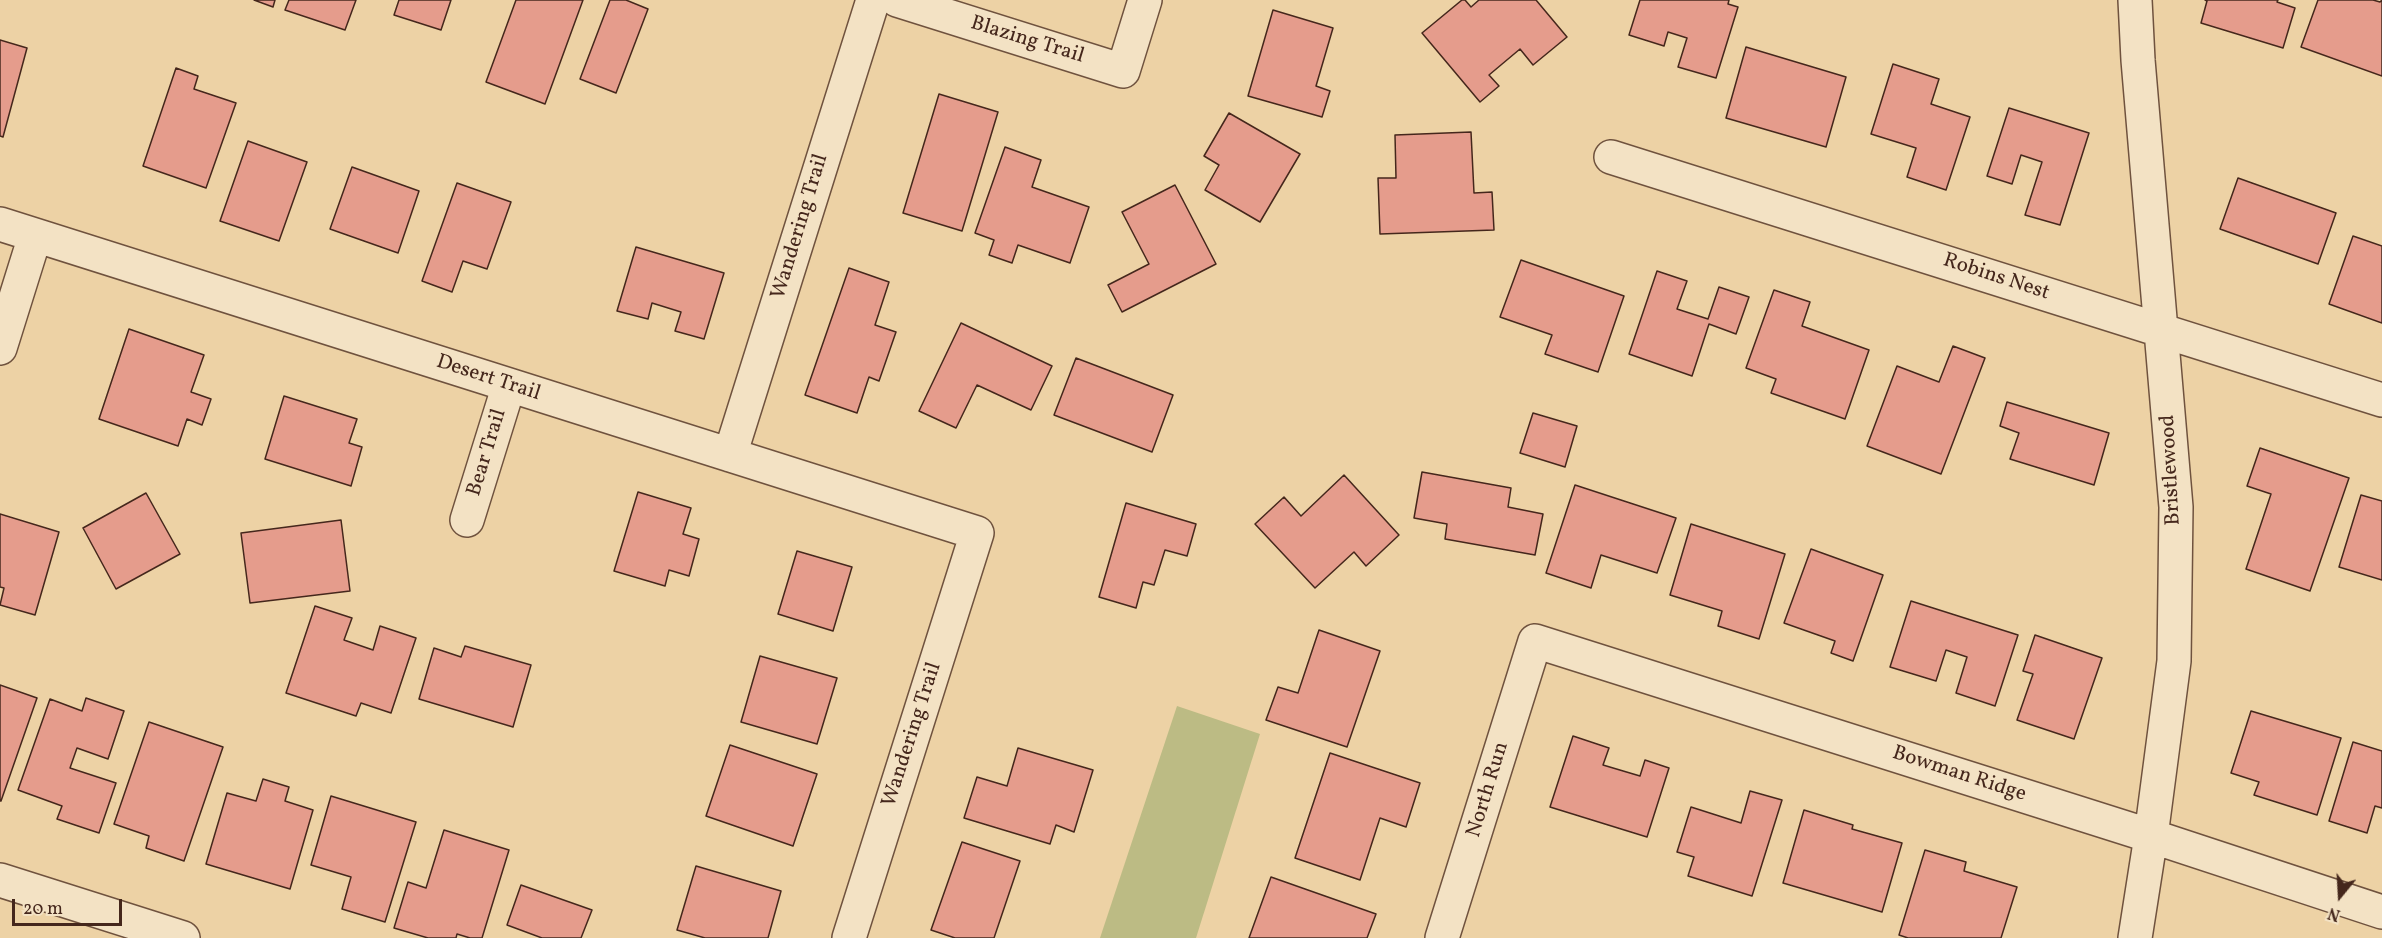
<!DOCTYPE html>
<style>
body{margin:0}
#map{position:relative;width:2382px;height:938px;overflow:hidden;background:#edd2a5;font-family:Vollkorn,serif}
canvas{display:block}
.north{position:absolute;left:2310px;top:866px;width:60px;height:60px;-webkit-text-stroke:4px #f3e2c4;paint-order:stroke;rotate:198deg;font-size:16px;font-weight:700;line-height:24px;text-align:center;color:#45271c}
.north::after{content:'';display:block;margin:auto;width:21px;height:27px;background:#45271c;clip-path:polygon(50% 0,100% 100%,50% 72%,0 100%)}
.scale{position:absolute;left:12px;top:899px;width:110px;height:27px;box-sizing:border-box;border:3px solid #45271c;border-top:0;padding-left:8px;font-size:18px;line-height:21px;white-space:nowrap;color:#45271c;-webkit-text-stroke:4px #f3e2c4;paint-order:stroke}
</style>
<div id="map">
<canvas width="2382" height="938"></canvas>
<div class="north">N</div>
<div class="scale">20 m</div>
</div>
<script>
const ctx = document.querySelector('canvas').getContext('2d');
ctx.lineJoin = 'round';
function paint(path, color) { ctx.fillStyle = color; ctx.fill(path, 'evenodd'); }
function strokePath(path, color, width, dash) { ctx.strokeStyle = color; ctx.lineWidth = width; ctx.lineCap = dash ? 'butt' : 'round'; ctx.setLineDash(dash || []); ctx.stroke(path); }
function label(font, color, halo, rows, align = 'center') {
  ctx.font = font + ' Vollkorn,serif'; ctx.lineWidth = 4.5; ctx.setLineDash([]); ctx.textBaseline = 'middle'; ctx.strokeStyle = halo; ctx.fillStyle = color; for (const [text, x, y, turn = 0] of rows) {
    ctx.save(); ctx.translate(x, y); ctx.rotate((+turn || 0) * Math.PI / 180); ctx.textAlign = isNaN(turn) ? turn : align; if (halo) ctx.strokeText(text, 0, 0); ctx.fillText(text, 0, 0); ctx.restore();
  }
}
const green = new Path2D(`
 M1177,706l83,28 -64,204h-96z`);
const building = new Path2D(`
 M254,0h21l-2,7z
 M289,0h67l-11,30 -60,-20z
 M399,0h52l-10,30 -47,-15z
 M516,0h67l-38,104 -59,-22z
 M610,0h16l22,9 -32,84 -36,-14z
 M1462,0h3l6,7 8,-7h57l31,37 -34,28 -13,-16 -31,26 10,11 -19,16 -58,-69z
 M1640,0h89l-1,4 10,3 -22,71 -38,-11 9,-29 -19,-6 -4,14 -35,-11z
 M2205,0h73l-1,2 18,6 -12,40 -82,-25 6,-22z
 M2318,0h55l7,2 2,-2v76l-81,-29z
 M1273,10l60,18 -17,58 14,5 -8,26 -74,-21z
 M0,40l27,8 -24,89 -3,-1z
 M1746,47l100,30 -20,70 -100,-29z
 M1893,64l46,15 -8,25 39,13 -24,73 -39,-13 9,-29 -45,-14z
 M176,68l22,8 -4,13 42,14 -30,85 -63,-22z
 M939,94l59,18 -36,119 -59,-18z
 M2009,108l80,25 -29,92 -35,-10 17,-53 -21,-7 -9,29 -25,-8z
 M1229,113l71,41 -40,68 -55,-32 14,-25 -15,-9z
 M1471,132l3,61 18,-1 2,38 -114,4 -2,-56h18l-1,-43z
 M248,141l59,21 -28,79 -59,-20z
 M1005,147l36,13 -9,27 57,20 -19,56 -52,-18 -6,18 -23,-8 5,-15 -19,-7z
 M352,167l67,24 -21,62 -68,-24z
 M2238,178l98,35 -18,51 -98,-35z
 M457,183l54,19 -24,67 -24,-8 -11,31 -30,-11z
 M1175,185l41,79 -94,48 -14,-27 41,-21 -27,-52z
 M2353,236l29,10v77l-53,-19z
 M636,247l88,26 -20,66 -29,-8 6,-19 -29,-9 -4,16 -31,-8z
 M1521,260l103,36 -26,76 -53,-18 7,-19 -52,-18z
 M849,268l40,14 -14,43 21,7 -17,49 -10,-4 -12,36 -52,-18z
 M1657,271l30,10 -10,28 31,10 11,-32 30,10 -13,37 -27,-10 -17,52 -63,-22z
 M1774,290l36,12 -8,24 67,24 -24,69 -74,-26 5,-14 -30,-11z
 M961,323l91,43 -21,44 -54,-25 -21,43 -37,-17z
 M129,329l75,26 -13,37 20,7 -9,26 -15,-6 -9,27 -79,-27z
 M1953,346l32,12 -44,116 -74,-28 30,-80 42,16z
 M1076,358l97,37 -21,57 -98,-37z
 M284,396l73,23 -8,24 13,4 -11,39 -86,-27z
 M2007,402l102,31 -15,52 -84,-26 9,-26 -19,-7z
 M1533,413l44,13 -12,41 -45,-14z
 M2260,448l89,30 -39,113 -64,-22 25,-75 -24,-8z
 M1422,472l89,16 -3,19 35,7 -8,41 -90,-16 2,-15 -33,-6z
 M1344,475l55,60 -33,31 -12,-14 -39,36 -60,-64 29,-27 17,19z
 M1575,485l101,33 -19,55 -56,-18 -10,33 -45,-15z
 M638,492l53,16 -8,26 16,5 -10,37 -20,-6 -4,16 -51,-15z
 M146,493l34,61 -64,35 -33,-61z
 M2361,495l21,6v79l-43,-13z
 M1126,503l70,21 -9,32 -22,-6 -11,35 -11,-3 -7,26 -37,-11z
 M0,514l59,18 -24,83 -35,-10 4,-17 -4,-1z
 M341,520l9,71 -100,12 -9,-70z
 M1691,524l94,30 -26,85 -41,-13 4,-15 -52,-16z
 M1811,549l72,26 -30,86 -22,-8 4,-12 -51,-18z
 M797,551l55,16 -19,64 -55,-17z
 M1911,601l107,34 -23,71 -39,-13 11,-36 -21,-7 -10,31 -46,-14z
 M315,606l37,12 -8,22 29,10 7,-24 36,12 -25,75 -30,-10 -5,13 -70,-23z
 M1319,630l61,21 -33,96 -81,-27 12,-33 20,6z
 M2035,635l67,23 -28,81 -57,-19 16,-46 -10,-3z
 M465,646l66,19 -18,62 -94,-28 15,-51 27,9z
 M760,656l77,22 -20,66 -76,-22z
 M0,685l37,13 -36,103h-1z
 M86,698l38,13 -16,48 -31,-11 -7,20 46,15 -17,50 -42,-14 5,-13 -44,-16 32,-91 32,12z
 M2251,711l90,27 -24,77 -63,-20 5,-13 -28,-9z
 M149,722l74,25 -39,114 -38,-13 3,-12 -35,-12z
 M1573,736l36,12 -6,17 37,11 5,-16 24,8 -22,69 -97,-30z
 M2353,742l29,9v57l-7,-2 -8,27 -38,-12z
 M730,745l87,29 -24,72 -87,-30z
 M1018,748l75,22 -19,62 -18,-7 -6,19 -86,-26 13,-41 30,9z
 M1330,753l90,30 -14,44 -26,-9 -20,62 -65,-22z
 M263,779l26,8 -4,14 28,9 -23,79 -84,-25 21,-71 29,8z
 M1750,791l32,9 -30,96 -64,-20 6,-19 -17,-5 14,-45 50,16z
 M331,796l85,26 -31,100 -43,-13 9,-32 -40,-12z
 M1804,810l49,15 -1,4 50,14 -20,69 -99,-29z
 M444,830l65,20 -27,88h-12l-13,-4 -1,4h-28l-34,-10 14,-46 18,6z
 M962,842l58,19 -26,77h-39l-24,-8z
 M1925,850l41,12 -2,9 53,16 -16,51h-93l-9,-3z
 M696,866l85,25 -13,47h-63l-28,-8z
 M1271,877l105,37 -9,24h-118z
 M521,885l71,25 -11,28h-39l-35,-13z`);
const minor = new Path2D(`
 M897,0l226,71 22,-71
 M1611,157l771,243
 M0,224l977,309 -128,405
 M0,348l35,-112
 M730,455l143,-455
 M467,520l42,-135
 M0,880l183,58
 M1442,938l93,-297 616,195 231,76
 M2135,938l16,-102 23,-175 2,-154 -38,-447 -3,-60`);
const streetNames = [
 ["Blazing Trail",1027,41,17],
 ["Wandering Trail",801,227,-73],
 ["Robins Nest",1996,278,18],
 ["Desert Trail",488,379,18],
 ["Bear Trail",488,453,-73],
 ["Bristlewood",2172,470,-93],
 ["Wandering Trail",913,735,-72],
 ["Bowman Ridge",1959,775,18],
 ["North Run",1489,790,-73]
];
paint(green, '#bcbb84');
paint(building, '#e59c8c');
strokePath(building, '#45271c', 1.5);
strokePath(minor, '#6f523e', 36);
strokePath(minor, '#f3e2c4', 33);
label('21px', '#45271c', '#f3e2c4', streetNames);
</script>
